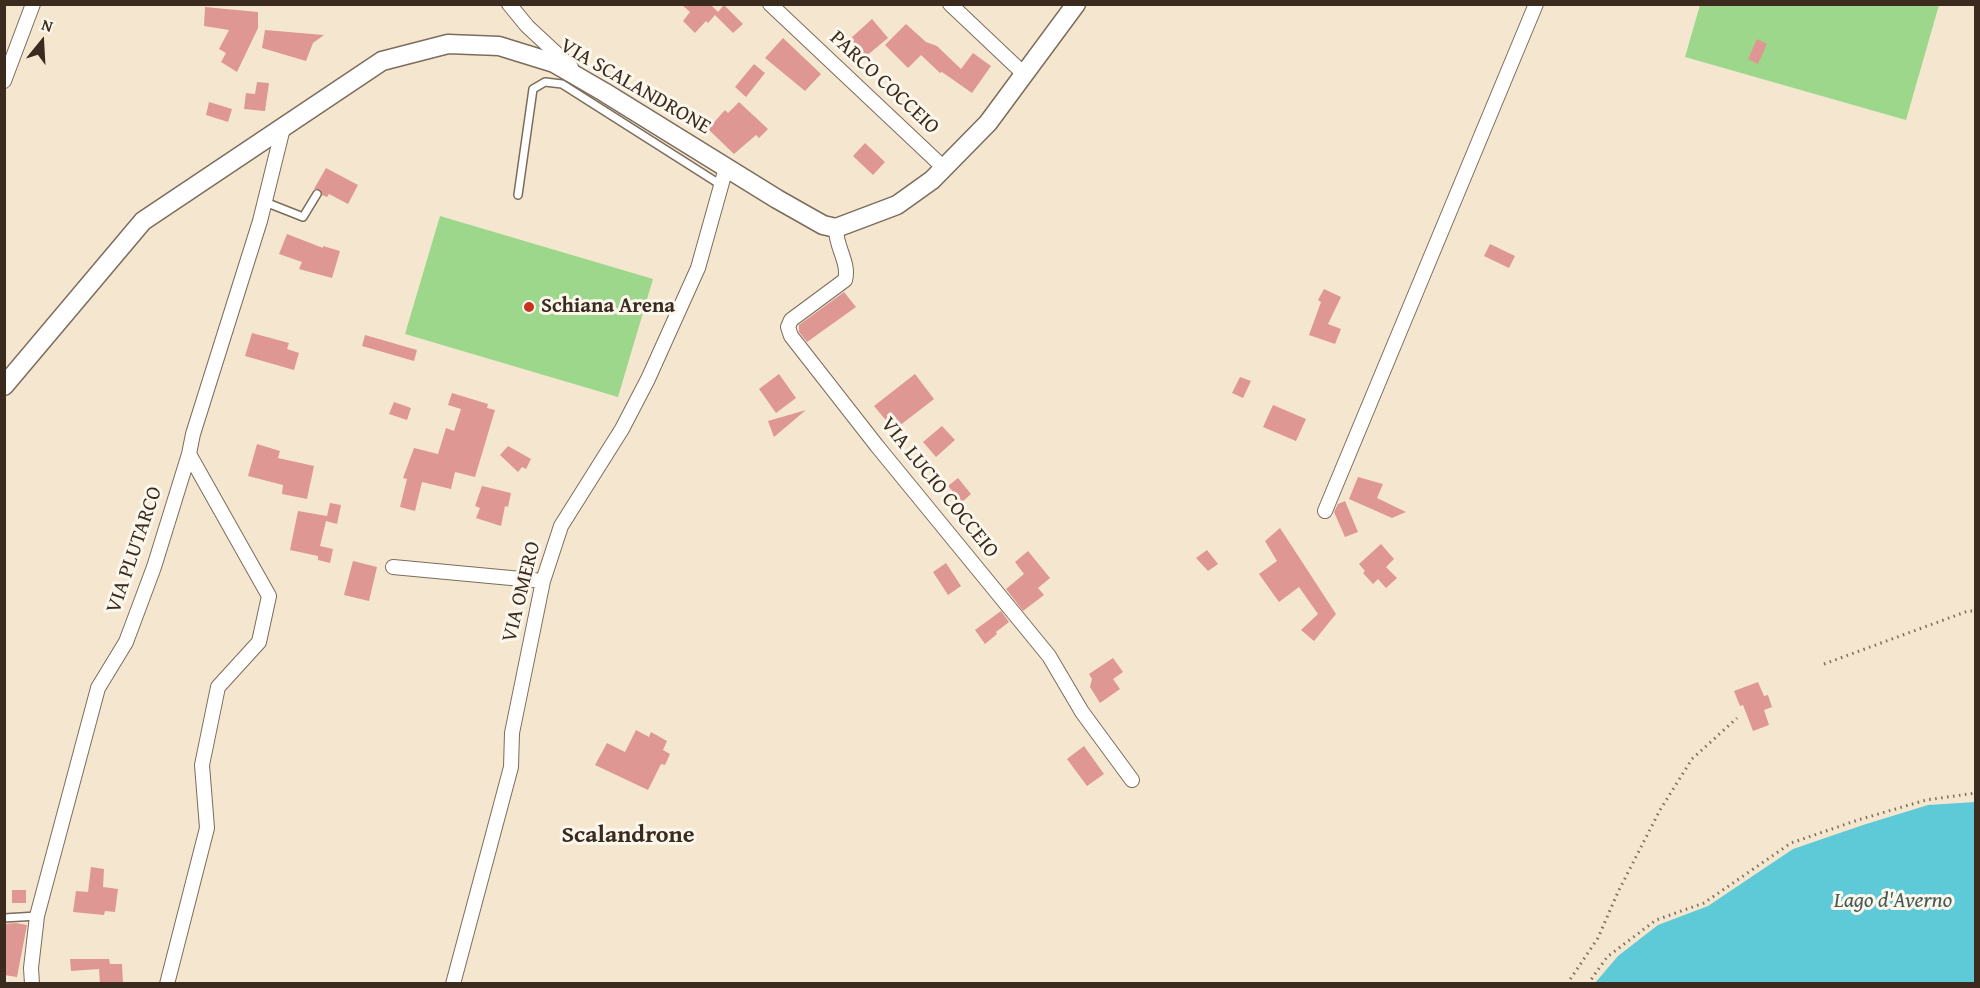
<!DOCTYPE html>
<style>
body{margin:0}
#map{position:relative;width:1980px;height:988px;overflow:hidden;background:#f5e7cf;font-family:"Gentium Book Plus",serif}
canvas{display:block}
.frame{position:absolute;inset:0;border:6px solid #3b2a1e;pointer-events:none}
.north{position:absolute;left:12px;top:12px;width:60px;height:60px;-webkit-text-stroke:4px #fbf7ec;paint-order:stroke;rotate:18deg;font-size:16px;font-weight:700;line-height:24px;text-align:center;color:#3b2a1e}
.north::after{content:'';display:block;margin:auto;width:21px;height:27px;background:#3b2a1e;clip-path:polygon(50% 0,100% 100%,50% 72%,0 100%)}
</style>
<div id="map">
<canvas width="1980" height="988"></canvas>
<div class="frame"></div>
<div class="north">N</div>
</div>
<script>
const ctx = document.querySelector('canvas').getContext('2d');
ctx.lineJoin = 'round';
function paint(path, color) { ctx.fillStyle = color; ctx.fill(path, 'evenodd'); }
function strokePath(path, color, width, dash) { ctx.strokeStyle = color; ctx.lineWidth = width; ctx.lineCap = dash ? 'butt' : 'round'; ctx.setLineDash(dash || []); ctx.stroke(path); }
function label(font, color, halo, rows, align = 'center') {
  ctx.font = font + ' "Gentium Book Plus",serif'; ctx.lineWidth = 6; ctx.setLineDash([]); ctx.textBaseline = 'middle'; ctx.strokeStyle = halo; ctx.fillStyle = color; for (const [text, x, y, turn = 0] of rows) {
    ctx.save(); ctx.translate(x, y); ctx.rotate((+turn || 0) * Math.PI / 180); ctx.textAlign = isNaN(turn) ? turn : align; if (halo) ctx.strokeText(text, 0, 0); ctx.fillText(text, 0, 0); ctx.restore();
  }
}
const green = new Path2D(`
 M1700,5h239l-33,115 -221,-63z
 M440,216l213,63 -35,118 -213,-63z`);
const water = new Path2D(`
 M1975,802v181h-380l23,-27 40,-31 50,-19 85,-57 70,-24 65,-20z`);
const building = new Path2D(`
 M681,4h29l8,8 6,-7 19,19 -10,9 -18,-18 -7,8 -2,-2 -11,12 -12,-12 7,-9z
 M205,7l53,5v16l-21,44 -16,-10 5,-9 -7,-4 10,-19 -25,-4z
 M872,19l16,19 -23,19 -15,-18z
 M906,24l20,18 11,4 24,23 12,-16 18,13 -19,27 -30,-21 -2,1 -19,-18 -13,13 -23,-23z
 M265,30l59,5 -11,8 -7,18 -44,-13z
 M783,38l38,36 -16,17 -40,-33z
 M1757,39l10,5 -9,20 -10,-5z
 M754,64l11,9 -19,24 -11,-10z
 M257,82l12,1 -4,28 -21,-2 2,-16 9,1z
 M209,102l23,7 -4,13 -22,-7z
 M739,102l29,27 -9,9 -3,-3 -22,19 -26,-25 17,-19 3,3z
 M865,143l20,19 -12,13 -20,-19z
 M326,168l32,17 -10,19 -19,-10 -2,3 -5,-2 -2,-5 -6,-1z
 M287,234l36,14v-2l17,5 -8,27 -33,-9 3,-7 -23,-8z
 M1490,244l25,12 -6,12 -25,-12z
 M1324,289l17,8 -13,27 13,5 -6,15 -26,-9 12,-33 -3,-2z
 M844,292l12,15 -49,35 -8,-10v-7z
 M252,333l37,10 -2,6 12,4 -5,17 -49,-14z
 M365,335l52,15 -3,11 -52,-15z
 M779,374l17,24 -20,15 -17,-24z
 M915,374l19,25 -40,31 -20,-24z
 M1240,377l11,4 -8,17 -11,-5z
 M452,393l36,11 -1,4 8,2 -20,67 -20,-5 -4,17 -29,-7 -7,29 -15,-4 7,-28 -4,-1 11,-30 24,6 8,-26 8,3 7,-22 -13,-4z
 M394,402l17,6 -4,12 -18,-6z
 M1273,405l33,14 -10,22 -33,-14z
 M806,410l-32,27 -6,-16z
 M942,426l13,14 -19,17 -13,-15z
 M257,444l23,7 -2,7 36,8 -7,33 -25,-5 1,-9 -35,-9z
 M508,446l23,13 -5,10 -4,-2 -4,5 -18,-17z
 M1358,477l25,7 -6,14 29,14 -14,6 -43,-19z
 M958,478l13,16 -9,8 -14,-16z
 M482,486l29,7 -3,14 -3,-1 -4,20 -25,-8 4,-10 -5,-2z
 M1345,501l13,31 -13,5 -11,-25 4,-8z
 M330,503l11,2 -4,19 -11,-3 -6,25 13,3 -3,14 -12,-3v-4l-28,-6 8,-39 29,5z
 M1280,528l56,86 -22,27 -13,-11 17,-16 -19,-27 -20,15 -20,-28 18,-13 -12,-20z
 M1381,544l13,15 -8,8 11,11 -11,10 -8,-9 -5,5 -10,-11 2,-2 -6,-7z
 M1207,550l11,14 -10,7 -12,-13z
 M1028,551l22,27 -12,10 6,7 -21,16 -17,-22 18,-15 -9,-12z
 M353,561l24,6 -8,34 -25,-6z
 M946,563l15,23 -13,9 -15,-23z
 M1001,611l8,11 -13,10 1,2 -12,10 -10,-14z
 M1113,658l10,14 -10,7 7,10 -20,14 -10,-16 2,-8 -3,-5z
 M1758,682l6,14 4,-1 4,12 -8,3 5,15 -16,6 -10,-26 -3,1 -6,-15z
 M636,730l13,7 2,-5 16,9 -4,9 7,4 -5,11 -4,-1 -13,26 -53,-25 12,-22 18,9z
 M1084,746l20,28 -17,12 -20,-27z
 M91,867l13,2 -1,18 15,2 -3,23 -10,-1 -1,4 -31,-3 3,-21 12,1z
 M12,890h14v13h-14z
 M16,923l11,2 -10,52 -13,-2v-51z
 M70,959h39l1,5h12l1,20h-23l-1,-15 -28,2z`);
const path = new Path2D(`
 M1824,664l144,-53h8
 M1567,984l31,-46 20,-46 42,-82 32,-51 45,-41
 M1588,984l19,-27 49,-37 48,-17 87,-60 67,-23 68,-20 50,-7`);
const service = new Path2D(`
 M518,195l15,-106 12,-7 17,2 159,101
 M265,202l38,15 14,-23
 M4,918l33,-2`);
const minor = new Path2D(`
 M509,4l18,22 44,41
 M770,4l174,164
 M950,4l74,70
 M4,81l29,-77
 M836,228c-1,18 14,35 9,52l-54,40 -3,7 3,9 86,110 172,210 33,56 50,68
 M1325,511l211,-507
 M393,567l150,14
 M32,984l-1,-16 6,-52 61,-228 28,-46 28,-75 35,-113 4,-20 67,-213 23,-93
 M167,984l40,-156 -5,-63 16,-78 41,-45 10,-46 -80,-142
 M453,984l58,-217 1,-34 31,-152 18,-55 61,-97 26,-50 50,-111 28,-100`);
const tertiary = new Path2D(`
 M4,386l139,-165 239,-160 66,-17 51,2 55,17 50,29 173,107 46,26 13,3 61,-23 35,-25 56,-57 88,-119`);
const markers = [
 [529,307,6,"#c8321e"]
];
const streetNames = [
 ["PARCO COCCEIO",884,83,43],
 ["VIA SCALANDRONE",635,87,30],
 ["VIA LUCIO COCCEIO",939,488,51],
 ["VIA PLUTARCO",135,550,-71],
 ["VIA OMERO",522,592,-76]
];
const poiNames = [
 ["Schiana Arena",541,307]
];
const waterNames = [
 ["Lago d'Averno",1893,901]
];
const quarterNames = [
 ["Scalandrone",628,836]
];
paint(green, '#9cd78b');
paint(water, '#5ec9d7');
paint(building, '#de9792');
strokePath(service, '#7c6c5c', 10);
strokePath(minor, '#7c6c5c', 16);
strokePath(tertiary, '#7c6c5c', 21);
strokePath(path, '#7c6c5c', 3, [1.5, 4.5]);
strokePath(service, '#fff', 7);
strokePath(minor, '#fff', 14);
strokePath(tertiary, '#fff', 18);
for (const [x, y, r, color] of markers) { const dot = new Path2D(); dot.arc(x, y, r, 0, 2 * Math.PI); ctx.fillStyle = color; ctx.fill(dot); strokePath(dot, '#fbf7ec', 2); }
label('21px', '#3b2a1e', '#fbf7ec', streetNames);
label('bold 21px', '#3b2a1e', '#fbf7ec', poiNames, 'left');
label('italic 22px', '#465a56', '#fbf7ec', waterNames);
label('bold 24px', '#3b2a1e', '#fbf7ec', quarterNames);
</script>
